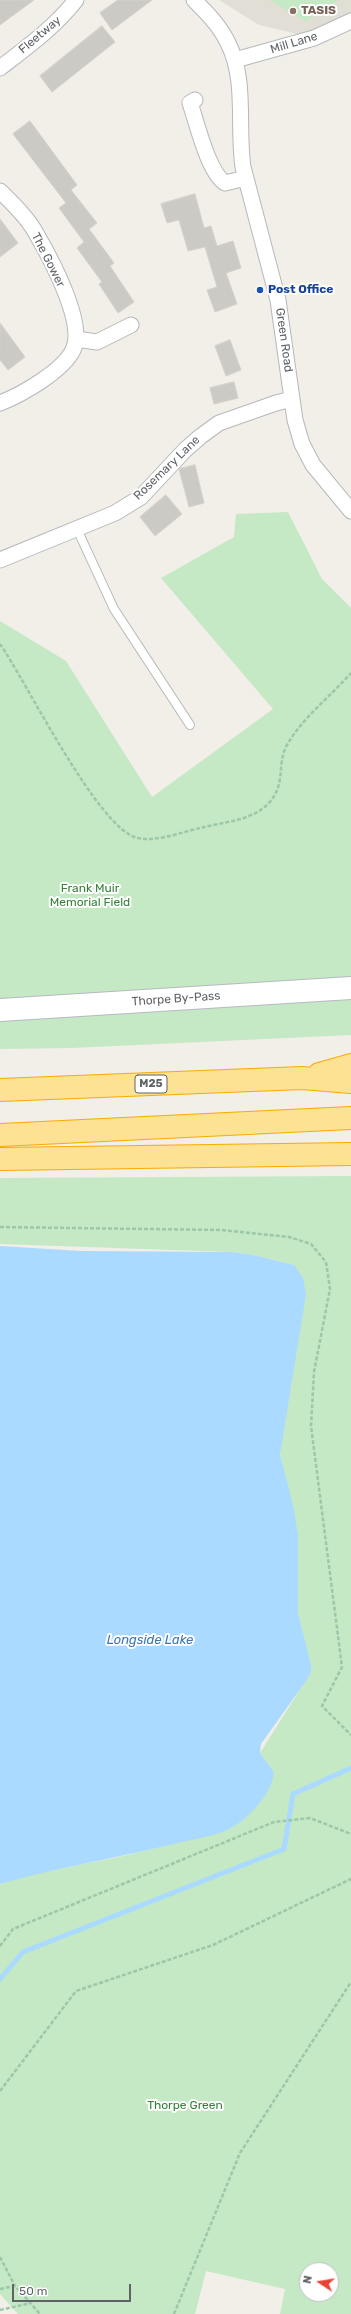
<!DOCTYPE html>
<style>
body{margin:0}
#map{position:relative;width:351px;height:2314px;overflow:hidden;background:#f1efe8;font-family:Rubik,sans-serif}
canvas{display:block}
.north{position:absolute;left:299px;top:2262px;width:40px;height:40px;box-sizing:border-box;background:#fff;border:1px solid #bfc1c3;border-radius:50%;rotate:282deg;font-size:11px;font-weight:700;line-height:16px;text-align:center;color:#5f6368}
.north::after{content:'';display:block;margin:auto;width:14px;height:18px;background:#ea4335;clip-path:polygon(50% 0,100% 100%,50% 72%,0 100%)}
.scale{position:absolute;left:12px;top:2284px;width:119px;height:18px;box-sizing:border-box;border:2px solid #5f6368;border-top:0;padding-left:5px;font-size:12px;line-height:14px;white-space:nowrap;color:#5f6368;-webkit-text-stroke:3px #fff;paint-order:stroke}
</style>
<div id="map">
<canvas width="351" height="2314"></canvas>
<div class="north">N</div>
<div class="scale">50 m</div>
</div>
<script>
const ctx = document.querySelector('canvas').getContext('2d');
ctx.lineJoin = 'round';
function paint(path, color) { ctx.fillStyle = color; ctx.fill(path, 'evenodd'); }
function strokePath(path, color, width, dash) { ctx.strokeStyle = color; ctx.lineWidth = width; ctx.lineCap = dash ? 'butt' : 'round'; ctx.setLineDash(dash || []); ctx.stroke(path); }
function label(font, color, halo, rows, align = 'center') {
  ctx.font = font + ' Rubik,sans-serif'; ctx.lineWidth = 4; ctx.setLineDash([]); ctx.textBaseline = 'middle'; ctx.strokeStyle = halo; ctx.fillStyle = color; for (const [text, x, y, turn = 0] of rows) {
    ctx.save(); ctx.translate(x, y); ctx.rotate((+turn || 0) * Math.PI / 180); ctx.textAlign = isNaN(turn) ? turn : align; if (halo) ctx.strokeText(text, 0, 0); ctx.fillText(text, 0, 0); ctx.restore();
  }
}
const education = new Path2D(`
 M219,0h132v22l-37,16 -55,-13z`);
const green = new Path2D(`
 M269,0h70l-33,21z
 M288,512l34,67 29,29v427l-279,13 -72,1v-428l66,40 86,136 121,-88 -112,-131 73,-41 2,-23z
 M351,1176v1138h-71l5,-25 -79,-18 -11,43h-177l-18,-20v-410l30,-9 98,-20 93,-23 53,-60 -14,-19 51,-81 -13,-59v-78l-18,-80 14,-190 -41,-10 -21,-3 -232,-8v-66zM307,2270h24v24h-24z`);
const water = new Path2D(`
 M0,1246l81,5 151,1 21,3 41,10 9,13 3,16 -26,161 13,50 5,30v78l13,52v7l-5,9 -45,63 -1,9 14,19c-2,20 -21,42 -38,53 -16,11 -39,13 -58,18 -59,15 -119,24 -178,41z`);
const stream = new Path2D(`
 M0,1979l23,-27 261,-103 9,-55 58,-26`);
const building = new Path2D(`
 M0,0h34l-34,25z
 M118,0h34l-40,30 -12,-17z
 M102,26l13,16 -63,50 -12,-16z
 M30,121l47,64 -6,5 26,33 -8,6 25,34 -4,3 24,36 -16,11 -19,-29 3,-2 -25,-34 7,-6 -25,-34 7,-5 -53,-69z
 M195,194l9,34 7,-2 6,20 16,-5 8,27 -15,5 11,31 -22,8 -8,-22 10,-3 -12,-40 -17,4 -9,-31 -12,3 -6,-19z
 M0,219l18,24 -18,14z
 M0,323l25,34 -17,13 -8,-10z
 M230,340l11,30 -15,6 -11,-30z
 M234,382l4,16 -24,6 -4,-16z
 M195,465l9,38 -15,4 -10,-38z
 M166,495l16,19 -27,22 -15,-19z`);
const path = new Path2D(`
 M0,644c26,37 99,187 138,194 19,4 44,-6 62,-10 23,-6 51,-7 68,-24 19,-20 8,-39 19,-59 16,-28 43,-48 64,-72
 M0,1227l221,3 68,7 22,7 15,18 4,27 -16,83 -3,54 31,241 -20,39 29,29
 M0,1946l13,-17 261,-107 36,-4 41,16
 M0,2091l76,-100 137,-46 138,-66
 M0,2257l15,29
 M0,2289l15,-3 25,28
 M0,2310l31,-7
 M174,2314l66,-161 111,-171`);
const lane = new Path2D(`
 M77,529l37,80 76,116`);
const street = new Path2D(`
 M194,0c13,13 26,26 34,43 19,37 9,84 15,124l35,133 17,120 7,24 11,21 38,46
 M235,60l79,-22 37,-17
 M0,68c27,-21 55,-41 76,-68
 M195,100l-5,3c7,20 18,69 35,80l21,-5
 M0,191c13,13 28,27 37,44 14,24 49,89 36,115 -10,21 -52,45 -73,53
 M76,339l21,3 34,-17
 M0,560l115,-47 26,-16 44,-47 16,-14 18,-13 57,-20 16,-4`);
const secondary = new Path2D(`
 M0,1010l351,-22`);
const highway = new Path2D(`
 M319,1074l32,-9
 M0,1090l302,-12 49,4
 M0,1135l351,-17
 M0,1159l351,-5`);
const markers = [
 [293,11,4,"#8d6e63"],
 [260,290,4,"#1a4fb4"]
];
const shields = [
 [151,1084,32]
];
const shieldNames = [
 ["M25",151,1084]
];
const educationNames = [
 ["TASIS",301,11]
];
const streetNames = [
 ["Fleetway",40,35,-40],
 ["Mill Lane",294,43,-17],
 ["The Gower",48,260,63],
 ["Green Road",284,340,82],
 ["Rosemary Lane",167,468,-44],
 ["Thorpe By-Pass",176,999,-4]
];
const transitNames = [
 ["Post Office",268,290]
];
const parkNames = [
 ["Frank Muir",90,889],
 ["Memorial Field",90,903],
 ["Thorpe Green",185,2106]
];
const waterNames = [
 ["Longside Lake",150,1640]
];
paint(education, '#e1ded6');
paint(green, '#c5e8c5');
paint(water, '#aadaff');
strokePath(stream, '#aadaff', 5);
paint(building, '#cccac5');
strokePath(building, '#d6d1c6', 1);
strokePath(lane, '#b5b8bc', 10);
strokePath(street, '#b5b8bc', 17);
strokePath(secondary, '#b6babf', 24);
strokePath(highway, '#f9ab00', 24);
strokePath(path, '#9cc7a9', 2.5, [4, 2]);
strokePath(lane, '#fff', 8);
strokePath(street, '#fff', 15);
strokePath(secondary, '#fff', 22);
strokePath(highway, '#fde293', 22);
for (const [x, y, r, color] of markers) { const dot = new Path2D(); dot.arc(x, y, r, 0, 2 * Math.PI); ctx.fillStyle = color; ctx.fill(dot); strokePath(dot, '#fff', 1.5); }
for (const [x, y, w] of shields) { const box = new Path2D(); box.roundRect(x - w / 2, y - 9, w, 18, 3); ctx.fillStyle = '#fff'; ctx.fill(box); strokePath(box, '#5f6368', 1); }
label('bold 11px', '#5f6368', null, shieldNames);
label('bold 12px', '#785e54', '#fff', educationNames, 'left');
label('12px', '#5f6368', '#fff', streetNames);
label('bold 12px', '#164399', '#fff', transitNames, 'left');
label('12px', '#348238', '#fff', parkNames);
label('italic 13px', '#4174aa', '#fff', waterNames);
</script>
